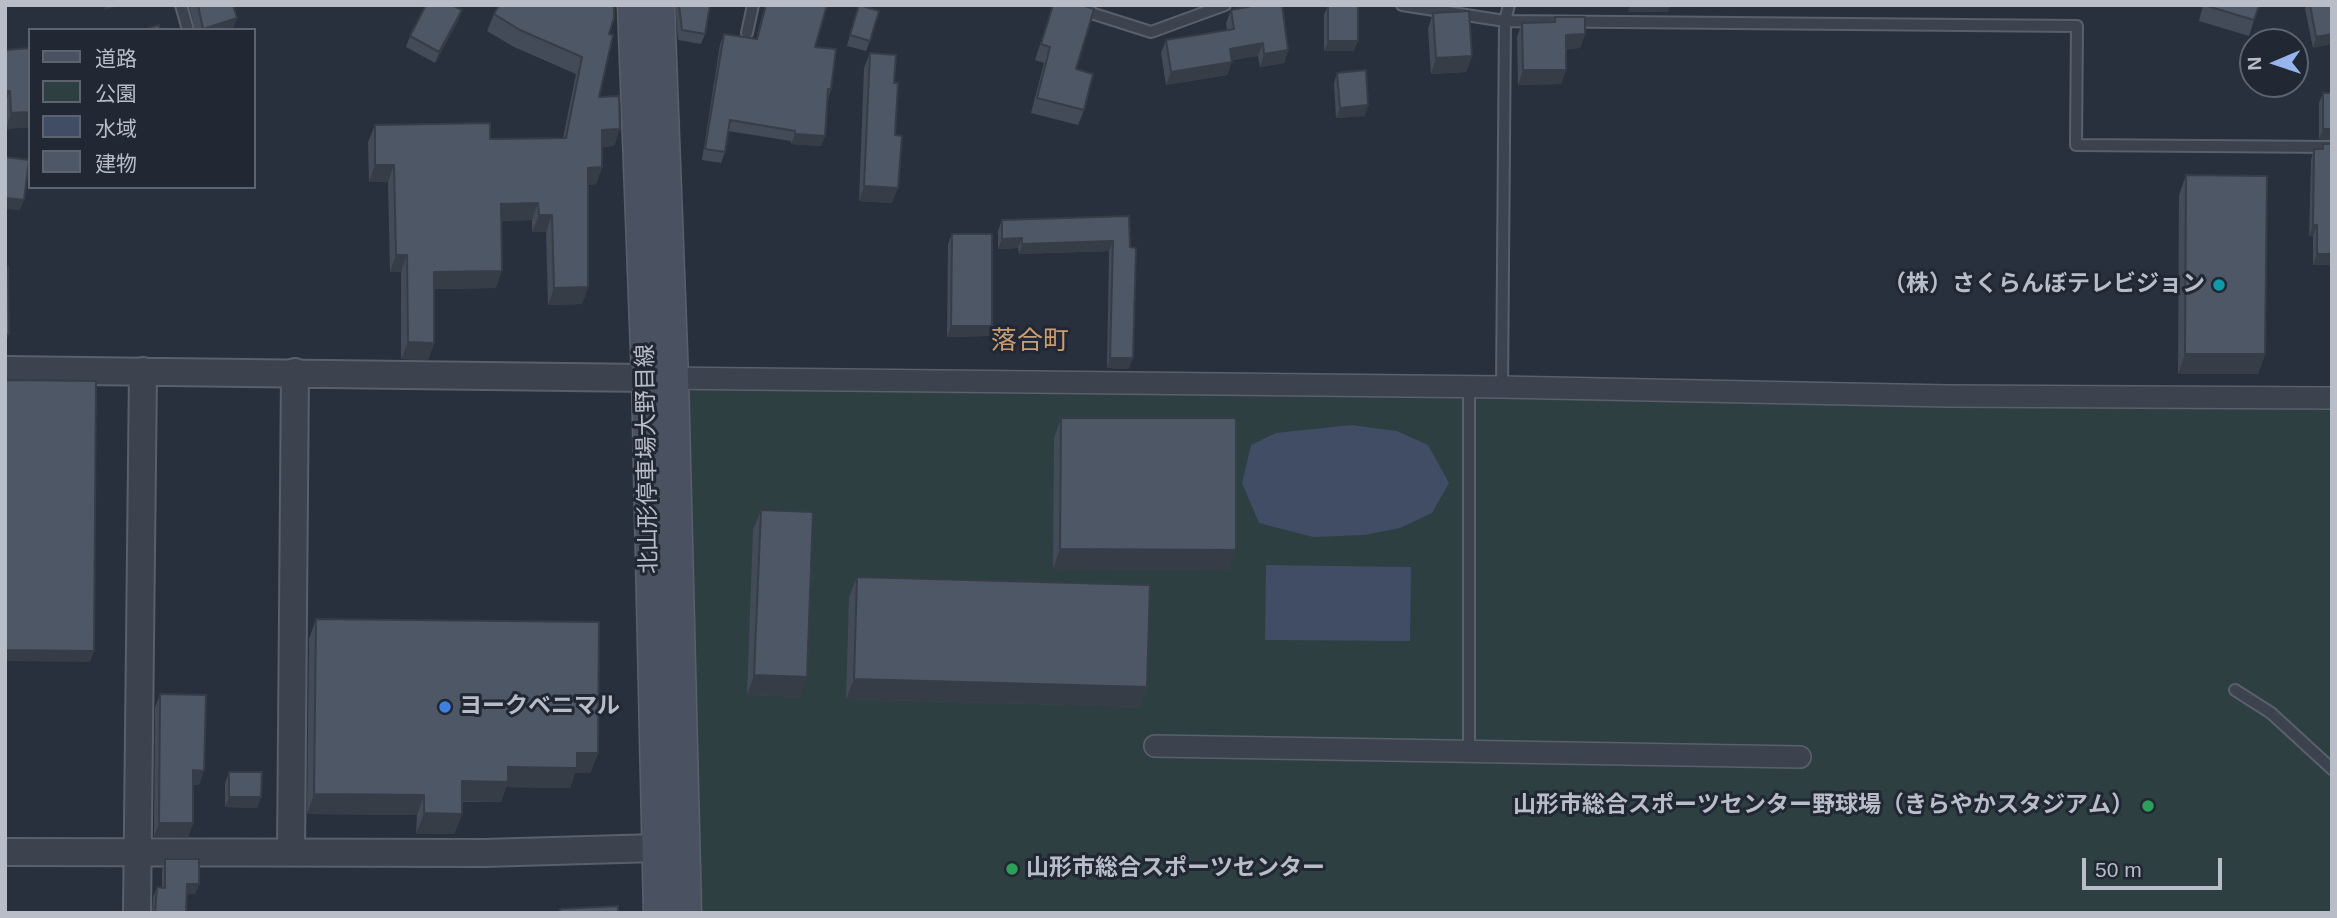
<!DOCTYPE html>
<meta charset="utf-8">
<style>
body{margin:0}
#map{position:relative;width:2337px;height:918px;overflow:hidden;background:#28303d;font-family:Arial,"Noto Sans JP",sans-serif}
canvas{display:block}
.frame{position:absolute;inset:0;border:7px solid #b8bdc8;pointer-events:none}
.legend{position:absolute;left:28px;top:28px;width:228px;height:161px;box-sizing:border-box;background:#212733;border:2px solid #5d636f;margin:0;padding:9px 12px;list-style:none;font-size:21px;color:#b8bdc8}
.legend li{display:flex;align-items:center;gap:14px;height:35px}
.legend b{width:35px;border:2px solid #5d636f}
.north{position:absolute;left:2239px;top:28px;width:70px;height:70px;box-sizing:border-box;background:#212733;border:2px solid #5d636f;border-radius:50%;rotate:268deg;font-size:19px;font-weight:700;line-height:28px;text-align:center;color:#b8bdc8}
.north::after{content:'';display:block;margin:auto;width:24px;height:32px;background:#98b4ee;clip-path:polygon(50% 0,100% 100%,50% 72%,0 100%)}
.scale{position:absolute;left:2082px;top:858px;width:140px;height:32px;box-sizing:border-box;border:4px solid #b8bdc8;border-top:0;padding-left:9px;font-size:21px;line-height:24px;white-space:nowrap;color:#b8bdc8;-webkit-text-stroke:5px #212733;paint-order:stroke}
</style>
<div id="map">
<canvas width="2337" height="918"></canvas>
<div class="frame"></div>
<ul class="legend">
<li><b style="height:9px;background:#4a5160"></b>道路</li>
<li><b style="height:19px;background:#2d3f41"></b>公園</li>
<li><b style="height:19px;background:#404d65"></b>水域</li>
<li><b style="height:19px;background:#4e5766"></b>建物</li>
</ul>
<div class="north">N</div>
<div class="scale">50 m</div>
</div>
<script>
const ctx = document.querySelector('canvas').getContext('2d');
ctx.lineJoin = 'round';
function paint(path, color) { ctx.fillStyle = color; ctx.fill(path, 'evenodd'); }
function strokePath(path, color, width, dash) { ctx.strokeStyle = color; ctx.lineWidth = width; ctx.lineCap = dash ? 'butt' : 'round'; ctx.setLineDash(dash || []); ctx.stroke(path); }
function label(font, color, halo, rows, align = 'center') {
  ctx.font = font + ' Arial,"Noto Sans JP",sans-serif'; ctx.lineWidth = 6; ctx.setLineDash([]); ctx.textBaseline = 'middle'; ctx.strokeStyle = halo; ctx.fillStyle = color; for (const [text, x, y, turn = 0] of rows) {
    ctx.save(); ctx.translate(x, y); ctx.rotate((+turn || 0) * Math.PI / 180); ctx.textAlign = isNaN(turn) ? turn : align; if (halo) ctx.strokeText(text, 0, 0); ctx.fillText(text, 0, 0); ctx.restore();
  }
}
const green = new Path2D(`
 M673,378l1659,20v515h-1646z`);
const water = new Path2D(`
 M1351,425l46,6 31,14 21,38 -17,30 -32,15 -36,7 -51,2 -54,-14 -17,-40 9,-38 25,-12z
 M1266,565l145,2 -1,74 -145,-1z`);
const service = new Path2D(`
 M181,5l7,25
 M1066,5l85,27 74,-27
 M1402,5l103,16 572,5 -1,119 256,2
 M747,33l6,-28
 M1502,387l3,-366 4,-16
 M2235,690l36,23 61,56
 M1469,751v-365`);
const minor = new Path2D(`
 M659,378l843,9 446,9 384,2
 M1155,746l645,11`);
const tertiary = new Path2D(`
 M5,370l642,8
 M5,852l479,1 172,-5
 M291,852l4,-480
 M137,913l6,-542`);
const secondary = new Path2D(`
 M633,5l14,373 12,535
 M659,5l14,373 13,535`);
const wall = new Path2D(`
 M189,5h44l4,13 -5,12h-37z
 M675,5h35l-5,29 -4,10 -23,-4z
 M765,5h62l-12,42 16,42 -3,10 -3,37 -4,10 -30,-2v-3l-63,-10 -3,21 -4,11 -19,-3 18,-116 4,-10 32,5z
 M859,5l11,36 -4,10 -19,-5 8,-30z
 M1053,5l23,64 8,41 -6,15 -47,-12 13,-50 -9,-3z
 M1251,5h31l6,45 -4,13 -24,4 -2,-11 -26,4 -5,15 -61,10 -5,-32 5,-13 61,-10 -1,-7 5,-13 20,-4z
 M1328,5l26,46h-30v-36z
 M2203,5h56l-10,31 -50,-15z
 M2307,5h25l-19,43 -8,-39z
 M1433,13l39,43 -6,16 -35,2 -3,-45z
 M494,14l115,20 -10,63 21,32 -6,17 -12,1v20l-6,17 -8,1v102l-6,17 -34,1 -2,-73h-14v-12l-31,1 -5,67 -62,1v54l-6,17 -27,-1v-87h-11l-2,-90h-19l-1,-40 7,-17 115,14 73,-1 13,-64 -62,-27 -27,-16z
 M1555,17l30,17 -5,14 -14,1v21l-5,14 -43,1 -1,-48 5,-14 31,-1z
 M458,21l-23,42 -29,-16 4,-11z
 M5,50l25,77 -24,2z
 M870,53l24,30 1,52 -3,68 -33,-2 5,-133z
 M1337,73l28,43 -29,2 -2,-35z
 M2323,93l9,47 -13,-1v-36z
 M2323,144h9v121h-19v-29h-4l2,-76 3,-11h7z
 M2186,175l79,179 -7,20h-80l1,-179z
 M1129,216v153l-22,-1 2,-117 -90,3 -1,-6 -20,1v-18l4,-11z
 M952,234l40,92 -4,10 -41,1 1,-93z
 M1061,418l167,152 -175,-1 1,-131z
 M761,510l39,187 -53,-2 6,-165z
 M857,577l290,110 -8,20 -293,-8 3,-102z
 M316,619l282,134 -8,20h-15l-5,15 -64,-1 -5,15h-39v12l-8,20h-38l1,-19 -110,-1 2,-175z
 M160,694l39,91h-6v38l-5,14h-34l1,-129z
 M229,772l32,25 -4,11 -32,-1v-24z
 M165,859l34,25 -4,10h-9v19h-34l1,-15 4,-11h5v-18z`);
const shadedWall = new Path2D(`
 M106,5h16l-18,5z
 M1630,5h40l-2,7h-40z
 M462,10l-4,11 -23,42 4,-11z
 M237,18l-5,12h-29z
 M1585,34l-5,14 -19,1 5,-14z
 M2332,34v10l-19,4 3,-11z
 M1328,41h30l-4,10h-30z
 M1263,43l-5,13 -33,5 5,-12z
 M1288,50l-4,13 -24,4 4,-13z
 M1472,56l-6,16 -35,2 5,-16z
 M1232,62l-5,13 -61,10 5,-13z
 M1523,70h43l-5,14 -43,1z
 M5,91h5l-5,13z
 M1368,105l-3,11 -29,2 4,-10z
 M30,112v15l-24,2 5,-16z
 M620,129l-6,17 -18,1 6,-17z
 M2323,129h9v11l-13,-1z
 M795,134l30,2 -4,10 -30,-2z
 M375,165h19l-6,17h-19z
 M602,167l-6,17 -15,1 7,-17z
 M864,186l34,2 -6,15 -33,-2z
 M5,198l19,2 -4,10 -15,-1z
 M538,203l-6,17 -38,1 7,-17z
 M539,215h13l-6,17h-14z
 M2313,225h4l-4,11h-4z
 M1022,238l-4,10 -20,1 4,-10z
 M1113,241l-4,10 -90,3 3,-10z
 M2317,254h15v11h-19z
 M396,255h11l-6,17h-11z
 M502,271l-6,17 -68,1 6,-17z
 M588,287l-6,17 -34,1 6,-17z
 M951,326h41l-4,10 -41,1z
 M9,334l-4,10v-9z
 M408,342l26,1 -6,17 -27,-1z
 M2185,354h80l-7,20h-80z
 M1110,358h23l-4,11 -22,-1z
 M1060,549l176,1 -8,20 -175,-1z
 M5,650l89,1 -4,11 -85,-1z
 M754,675l53,2 -7,20 -53,-2z
 M854,679l293,8 -8,20 -293,-8z
 M577,753h21l-8,20h-15l-5,15 -64,-1 -5,15 -46,-1 7,-20 46,-14z
 M193,770l11,1 -5,14 -11,-1z
 M314,794l110,1 -7,20 -110,-1z
 M229,797h32l-4,11 -32,-1z
 M424,813l38,1 -8,20h-38z
 M159,823h34l-5,14h-34z
 M187,884h12l-4,10h-12z`);
const building = new Path2D(`
 M198,5h35l4,13 -34,11z
 M426,5h26l10,5 -23,42 -29,-16z
 M499,5h115v13l-5,16 4,1 -14,62 20,-1 1,33 -18,1v37l-14,1v119l-34,1 -2,-73h-13l-1,-12 -37,1 1,67 -68,1v71l-26,-1 -1,-87h-11l-2,-90h-19v-40l115,-2v16l76,-1 16,-81 -62,-27 -26,-16z
 M679,5h31l-5,29 -23,-4z
 M766,5h61l-12,42 21,2 -5,40h-3l-3,47 -30,-2v-3l-65,-11 -5,32 -20,-3 19,-115 33,5z
 M859,5l20,6 -9,30 -20,-6z
 M1053,5h28l13,4 -18,60 17,5 -9,36 -47,-12 13,-51 -9,-3z
 M1257,5h25l6,45 -24,4 -1,-11 -33,6 2,13 -61,10 -5,-32 68,-11 -3,-19z
 M1328,5h30v36h-30z
 M2204,5h55l-5,15z
 M2310,5h22v29l-16,3z
 M1469,11l3,45 -36,2 -3,-45z
 M1555,17h30v17l-19,1v35h-43l-1,-47 33,-1z
 M159,25l1,5h-17z
 M30,48v64l-19,1 -1,-22h-5v-41z
 M870,53l26,2 -2,28h4l-3,52 7,1 -4,52 -34,-2z
 M1366,70l2,35 -28,3 -3,-35z
 M2323,93h9v36h-9z
 M2323,144h9v110h-15v-29h-4l1,-76h9z
 M5,157l24,3 -5,40 -19,-2z
 M2186,175l81,1 -2,178h-80z
 M1129,216l1,31 6,1 -3,110h-23l3,-117 -91,3v-6l-20,1v-19z
 M952,234h40v92h-41z
 M5,266h3l1,68 -4,1z
 M5,380l91,1 -2,270 -89,-1z
 M1061,418h175v132l-176,-1z
 M761,510l52,2 -6,165 -53,-2z
 M857,577l293,8 -3,102 -293,-8z
 M316,619l283,3 -1,131h-21v15l-69,-1v15l-46,-1v33l-38,-1v-18l-110,-1z
 M160,694l46,1 -2,76 -11,-1v53h-34z
 M229,772h33l-1,25h-32z
 M165,859h34v25h-12l-1,29h-31l2,-26 8,1z
 M618,906v7h-58v-4z`);
const markers = [
 [2219,285,7,"#0f9aa8"],
 [445,707,7,"#3f7fe0"],
 [2148,806,7,"#2e9e5b"],
 [1012,869,7,"#2e9e5b"]
];
const poiNames = [
 ["（株）さくらんぼテレビジョン",2205,285],
 ["ヨークベニマル",459,707,"left"],
 ["山形市総合スポーツセンター野球場（きらやかスタジアム）",2134,806],
 ["山形市総合スポーツセンター",1026,869,"left"]
];
const streetNames = [
 ["北山形停車場大野目線",648,459,-91]
];
const quarterNames = [
 ["落合町",1030,342]
];
paint(green, '#2d3f41');
paint(water, '#404d65');
strokePath(service, '#5a606b', 14);
strokePath(minor, '#5a606b', 24);
strokePath(tertiary, '#5a606b', 30);
strokePath(secondary, '#5a606b', 33);
strokePath(service, '#3c424e', 10);
strokePath(minor, '#3c424e', 21);
strokePath(tertiary, '#3c424e', 26);
strokePath(secondary, '#4a5160', 30);
paint(wall, '#434b58');
paint(shadedWall, '#373d47');
paint(building, '#4e5766');
strokePath(building, '#373d47', 2);
for (const [x, y, r, color] of markers) { const dot = new Path2D(); dot.arc(x, y, r, 0, 2 * Math.PI); ctx.fillStyle = color; ctx.fill(dot); strokePath(dot, '#212733', 2.5); }
label('bold 23px', '#b8bdc8', '#212733', poiNames, 'right');
label('23px', '#b8bdc8', '#212733', streetNames);
label('26px', '#cb9d71', '#212733', quarterNames);
</script>
